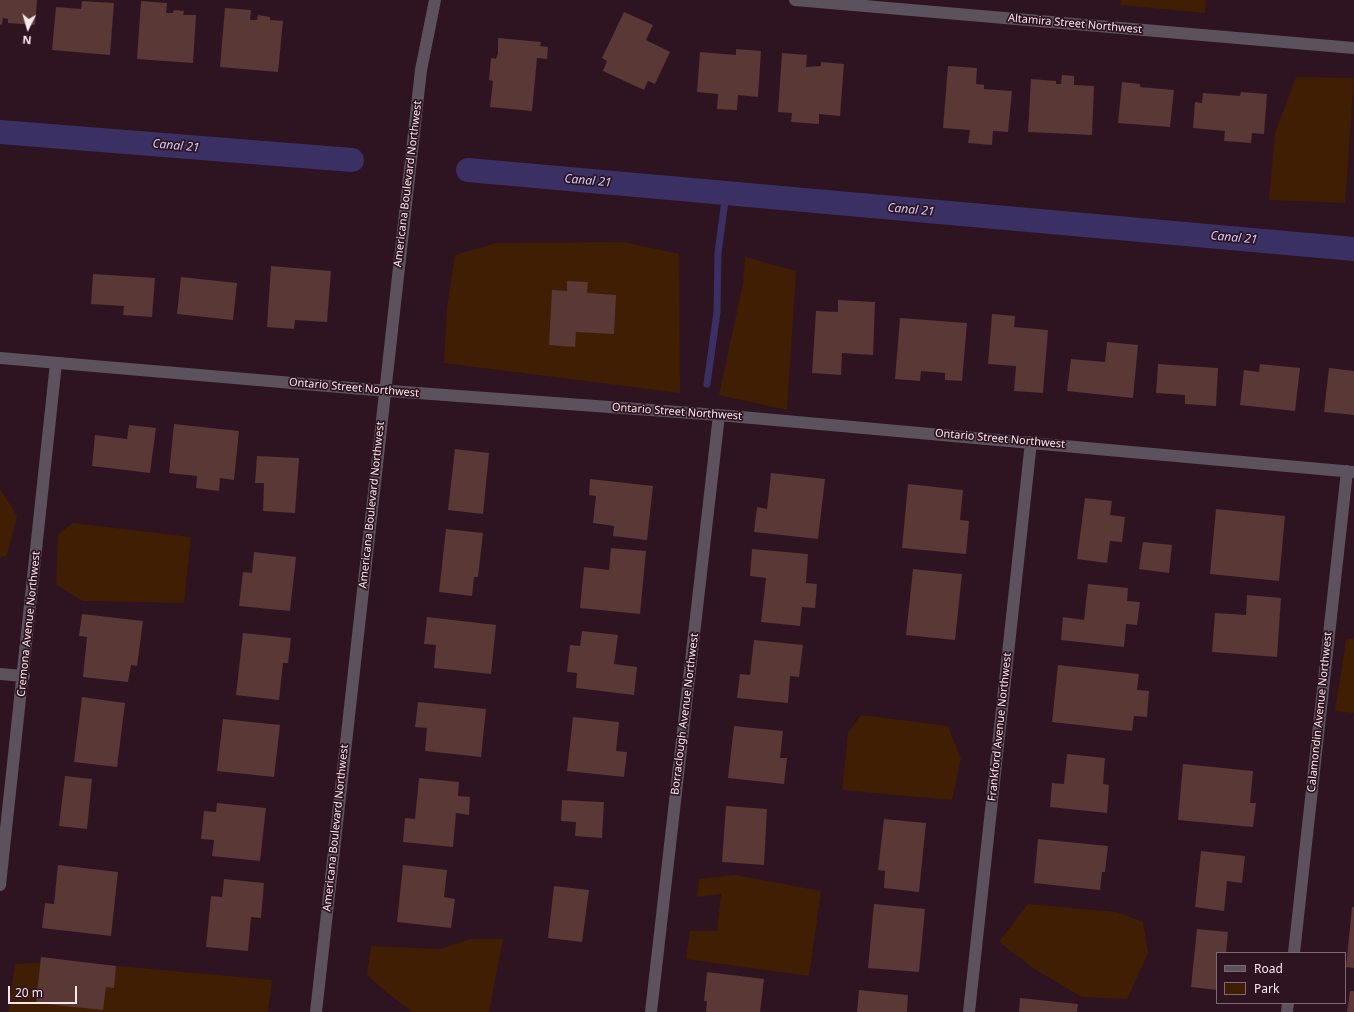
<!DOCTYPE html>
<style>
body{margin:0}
#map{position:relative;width:1354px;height:1012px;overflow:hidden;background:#2e1420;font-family:"Noto Sans",sans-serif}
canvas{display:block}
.legend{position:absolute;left:1216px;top:952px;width:130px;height:52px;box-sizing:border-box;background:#2e1420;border:1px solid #806872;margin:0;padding:5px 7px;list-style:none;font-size:12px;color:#fbe7ee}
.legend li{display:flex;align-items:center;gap:8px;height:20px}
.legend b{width:20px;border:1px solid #806872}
.north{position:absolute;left:8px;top:8px;width:40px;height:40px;-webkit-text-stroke:3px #2e1420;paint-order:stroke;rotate:185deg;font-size:11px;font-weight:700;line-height:16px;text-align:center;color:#fbe7ee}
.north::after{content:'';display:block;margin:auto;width:14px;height:18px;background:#fbe7ee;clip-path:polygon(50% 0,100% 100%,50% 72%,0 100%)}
.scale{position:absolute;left:8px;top:986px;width:69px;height:18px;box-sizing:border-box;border:2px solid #fbe7ee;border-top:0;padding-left:5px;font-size:12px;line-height:14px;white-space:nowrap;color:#fbe7ee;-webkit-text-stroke:3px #2e1420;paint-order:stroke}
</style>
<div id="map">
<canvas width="1354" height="1012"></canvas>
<ul class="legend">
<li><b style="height:5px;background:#5b525d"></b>Road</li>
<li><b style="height:11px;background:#3f1e03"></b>Park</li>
</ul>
<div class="north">N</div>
<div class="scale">20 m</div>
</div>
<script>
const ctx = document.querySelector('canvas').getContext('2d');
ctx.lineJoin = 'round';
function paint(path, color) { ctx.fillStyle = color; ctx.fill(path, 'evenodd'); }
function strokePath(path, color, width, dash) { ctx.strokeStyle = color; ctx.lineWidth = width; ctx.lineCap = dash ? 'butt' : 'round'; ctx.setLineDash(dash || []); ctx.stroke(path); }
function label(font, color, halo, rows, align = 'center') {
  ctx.font = font + ' "Noto Sans",sans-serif'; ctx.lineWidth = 3.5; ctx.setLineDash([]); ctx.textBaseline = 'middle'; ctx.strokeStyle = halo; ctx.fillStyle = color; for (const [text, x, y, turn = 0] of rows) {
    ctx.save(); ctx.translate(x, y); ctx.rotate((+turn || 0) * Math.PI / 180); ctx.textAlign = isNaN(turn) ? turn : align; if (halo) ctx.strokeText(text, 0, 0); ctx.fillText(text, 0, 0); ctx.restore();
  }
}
const green = new Path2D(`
 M1121,0h85l-1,13 -85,-8z
 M1296,77l58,1 -9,125 -76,-3 6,-67z
 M624,242l55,12 1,139 -236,-30 3,-56 8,-52 41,-12z
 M745,257l51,14 -9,139 -68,-15 24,-112z
 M0,489l17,27 -10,39 -7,3z
 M73,523l118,14 -7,66 -101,-2 -27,-16 2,-51z
 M1354,638v75l-19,-2 11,-71z
 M861,715l87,11 13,33 -9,41 -110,-10 6,-57z
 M735,875l86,16 -12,85 -123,-17 4,-28h27l4,-37 -24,3 2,-18z
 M1028,904l89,8 26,10 5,31 -21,46 -45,-2 -46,-27 -37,-28z
 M471,939h32l-14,73h-76l-23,-17 -23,-20 4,-29 69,3z
 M63,961l209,19 -4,32h-260l7,-48z`);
const stream = new Path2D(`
 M707,384l10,-72 1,-59 8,-60`);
const canal = new Path2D(`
 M0,132l352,28
 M468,170l886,79`);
const building = new Path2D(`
 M0,0h37l-2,25 -27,-2v-4l-5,-1 -1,7 -2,-1z
 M82,1l32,2 -4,52 -58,-5 4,-43 25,2z
 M141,1l26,2 -1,10h7l1,-3 10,1 -1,4h13l-3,48 -56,-4z
 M225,8l26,2 -1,10h7l1,-5 12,2v3l13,1 -5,51 -58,-5z
 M624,12l29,13 -7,15 24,12 -15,32 -7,-3 -4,9 -41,-19 4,-10 -5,-3z
 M498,38l43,4 -1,4 8,1 -1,12 -10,-1 -5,53 -42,-4 3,-26 -4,-1 2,-22 5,1 2,-6z
 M736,49l25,2 -3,46 -20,-2 -1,15 -20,-1 1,-15 -21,-2 3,-40 36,3z
 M782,53l25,2 -1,12 15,-1v-4l23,2 -4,52 -21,-2v10l-28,-2 1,-9 -14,-1z
 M948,66l29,2 -1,16 8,1v4l28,2 -4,41 -15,-1 -1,14 -24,-2 2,-13 -27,-2z
 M1062,75l12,1v9l20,1 -2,49 -64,-3 3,-53 25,2v3h5z
 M1122,82l18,2v3l34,3 -4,37 -52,-4z
 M1241,92l26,2 -3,40 -12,-1 -1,10 -27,-2 1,-10 -32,-3 2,-26 7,1 1,-10 37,3z
 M271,266l60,5 -4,51 -32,-2 -1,9 -27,-2z
 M93,274l62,4 -3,39 -29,-2 1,-9 -33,-2z
 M181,277l56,6 -4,37 -56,-6z
 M567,281l21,1 -1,11 29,2 -2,39 -38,-2 -1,15 -26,-2 3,-55 15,1z
 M838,300l37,2 -2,53 -31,-2 -1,22 -29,-2 4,-62 22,1z
 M992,314l23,2 -1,11 34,3 -5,63 -29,-2 2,-25 -28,-2z
 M900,318l67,5 -5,58 -17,-1v-7l-24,-2 -1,10 -25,-2z
 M1107,342l31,3 -5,53 -66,-7 4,-32 34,3z
 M1158,364l60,4 -2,38 -31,-2v-9l-29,-2z
 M1260,364l40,4 -5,43 -55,-6 4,-35 15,2z
 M1329,368l25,3v44l-30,-3z
 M174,424l65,7 -5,49 -14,-2 -1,13 -23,-3 1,-12 -28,-3z
 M129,425l27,3 -6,45 -58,-7 3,-31 32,4z
 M455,449l34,4 -6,61 -35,-4z
 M257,456l42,2 -4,55 -32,-2 1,-28h-9z
 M771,473l54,6 -7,60 -64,-7 3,-25 10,2z
 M590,479l63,7 -6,54 -34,-4 1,-10 -21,-3 3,-27 -7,-1z
 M908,484l55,6 -3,30 9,1 -3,33 -64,-6z
 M1085,498l27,3 -2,14 15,2 -3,25 -12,-1 -3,22 -30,-4z
 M1216,509l69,7 -6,65 -69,-7z
 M446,529l37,4 -5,44h-4l-2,19 -33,-4z
 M1143,542l29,3 -3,28 -30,-4z
 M611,548l35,3 -6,63 -60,-6 4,-41 25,3z
 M752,549l56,5 -2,29 11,1 -2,24 -13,-1 -2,19 -39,-4 5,-44 -16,-2z
 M254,552l42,5 -6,54 -51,-5 4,-34 9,1z
 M913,569l49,5 -7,66 -49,-5z
 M1088,584l40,4 -1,13 13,1 -3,23 -11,-1 -2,23 -63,-7 2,-23 21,3z
 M1247,595l34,3 -4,59 -65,-5 3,-39 31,2z
 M82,614l61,7 -6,45 -6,-1 -3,17 -45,-5 4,-40 -8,-1z
 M427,617l69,8 -5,49 -57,-6 2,-23 -12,-1z
 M582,631l36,4 -4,29 23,3 -3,28 -58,-7 1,-15 -10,-1 3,-27 10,1z
 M243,633l48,5 -3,25h-5l-4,37 -43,-5z
 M754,640l49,5 -4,32 -9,-1 -2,27 -51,-5 3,-24 10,1z
 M1058,665l81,9 -2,16 12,1 -2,26 -13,-1 -2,15 -80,-9z
 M82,697l43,6 -8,64 -43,-5z
 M418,702l68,7 -5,48 -56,-6 2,-23 -12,-1z
 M573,717l46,5 -3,29 11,1 -3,25 -57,-6z
 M223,719l57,6 -6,52 -57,-6z
 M734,726l49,5 -3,27h7l-3,26 -56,-6z
 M1067,754l38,4 -2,26 6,1 -2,28 -57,-6 2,-24 12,1z
 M1183,764l70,7 -3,32h6l-3,24 -75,-7z
 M65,776l27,3 -5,50 -28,-3z
 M419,778l40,4 -1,14 12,1 -1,18 -13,-2 -3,34 -50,-5 2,-24 10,1z
 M562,800l42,2 -2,36 -27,-2 1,-14 -15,-1z
 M217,803l49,5 -6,53 -48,-5 2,-16 -13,-1 3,-28 12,1z
 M726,806l41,3 -3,56 -42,-3z
 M884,819l42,4 -7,69 -35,-4 1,-17 -7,-1z
 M1038,839l70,7 -3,26h-3l-2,18 -66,-7z
 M1201,851l44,5 -3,27 -15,-2 -3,30 -29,-4z
 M58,865l60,7 -7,64 -69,-8 3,-25 9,1z
 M403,865l44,5 -3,27 11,2 -4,29 -54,-6z
 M224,879l40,4 -3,35 -10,-1 -3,34 -42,-4 5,-51 11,1z
 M554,886l35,4 -7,52 -34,-4z
 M874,904l51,5 -6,63 -51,-4z
 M1352,907h2v61l-8,-1z
 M1197,929l31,3 -2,21h-9v37l-26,-3z
 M41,957l75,9 -2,22 -8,-1 -3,23 -67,-7z
 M707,972l57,7 -4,33h-54l1,-11h-3z
 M859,990l49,5 -1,17h-50z
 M1350,991h4v21h-7z
 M1020,998l58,6 -1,8h-58z`);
const minor = new Path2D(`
 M795,0l559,48
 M0,358l363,31 356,26 635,57
 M0,674l24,2
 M0,885l56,-522
 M1294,953l53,-482
 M316,1012l105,-942 14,-70
 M651,1012l68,-597
 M969,1012l62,-570
 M1287,1012l1,-9`);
const streetNames = [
 ["Altamira Street Northwest",1075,24,5],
 ["Americana Boulevard Northwest",408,184,-83],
 ["Ontario Street Northwest",354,388,5],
 ["Ontario Street Northwest",677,412,4],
 ["Ontario Street Northwest",1000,439,5],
 ["Americana Boulevard Northwest",372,505,-84],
 ["Cremona Avenue Northwest",29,624,-84],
 ["Calamondin Avenue Northwest",1320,712,-84],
 ["Borraclough Avenue Northwest",685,714,-83],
 ["Frankford Avenue Northwest",1000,727,-84],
 ["Americana Boulevard Northwest",336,828,-84]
];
const waterNames = [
 ["Canal 21",176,146,5],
 ["Canal 21",588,181,5],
 ["Canal 21",911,210,5],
 ["Canal 21",1234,238,5]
];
paint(green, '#3f1e03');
strokePath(stream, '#3a3063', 7);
strokePath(canal, '#3a3063', 24);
paint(building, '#593836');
strokePath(minor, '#5b525d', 12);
label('11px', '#fbe7ee', '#2e1420', streetNames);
label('italic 12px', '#d1ccfe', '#2e1420', waterNames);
</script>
